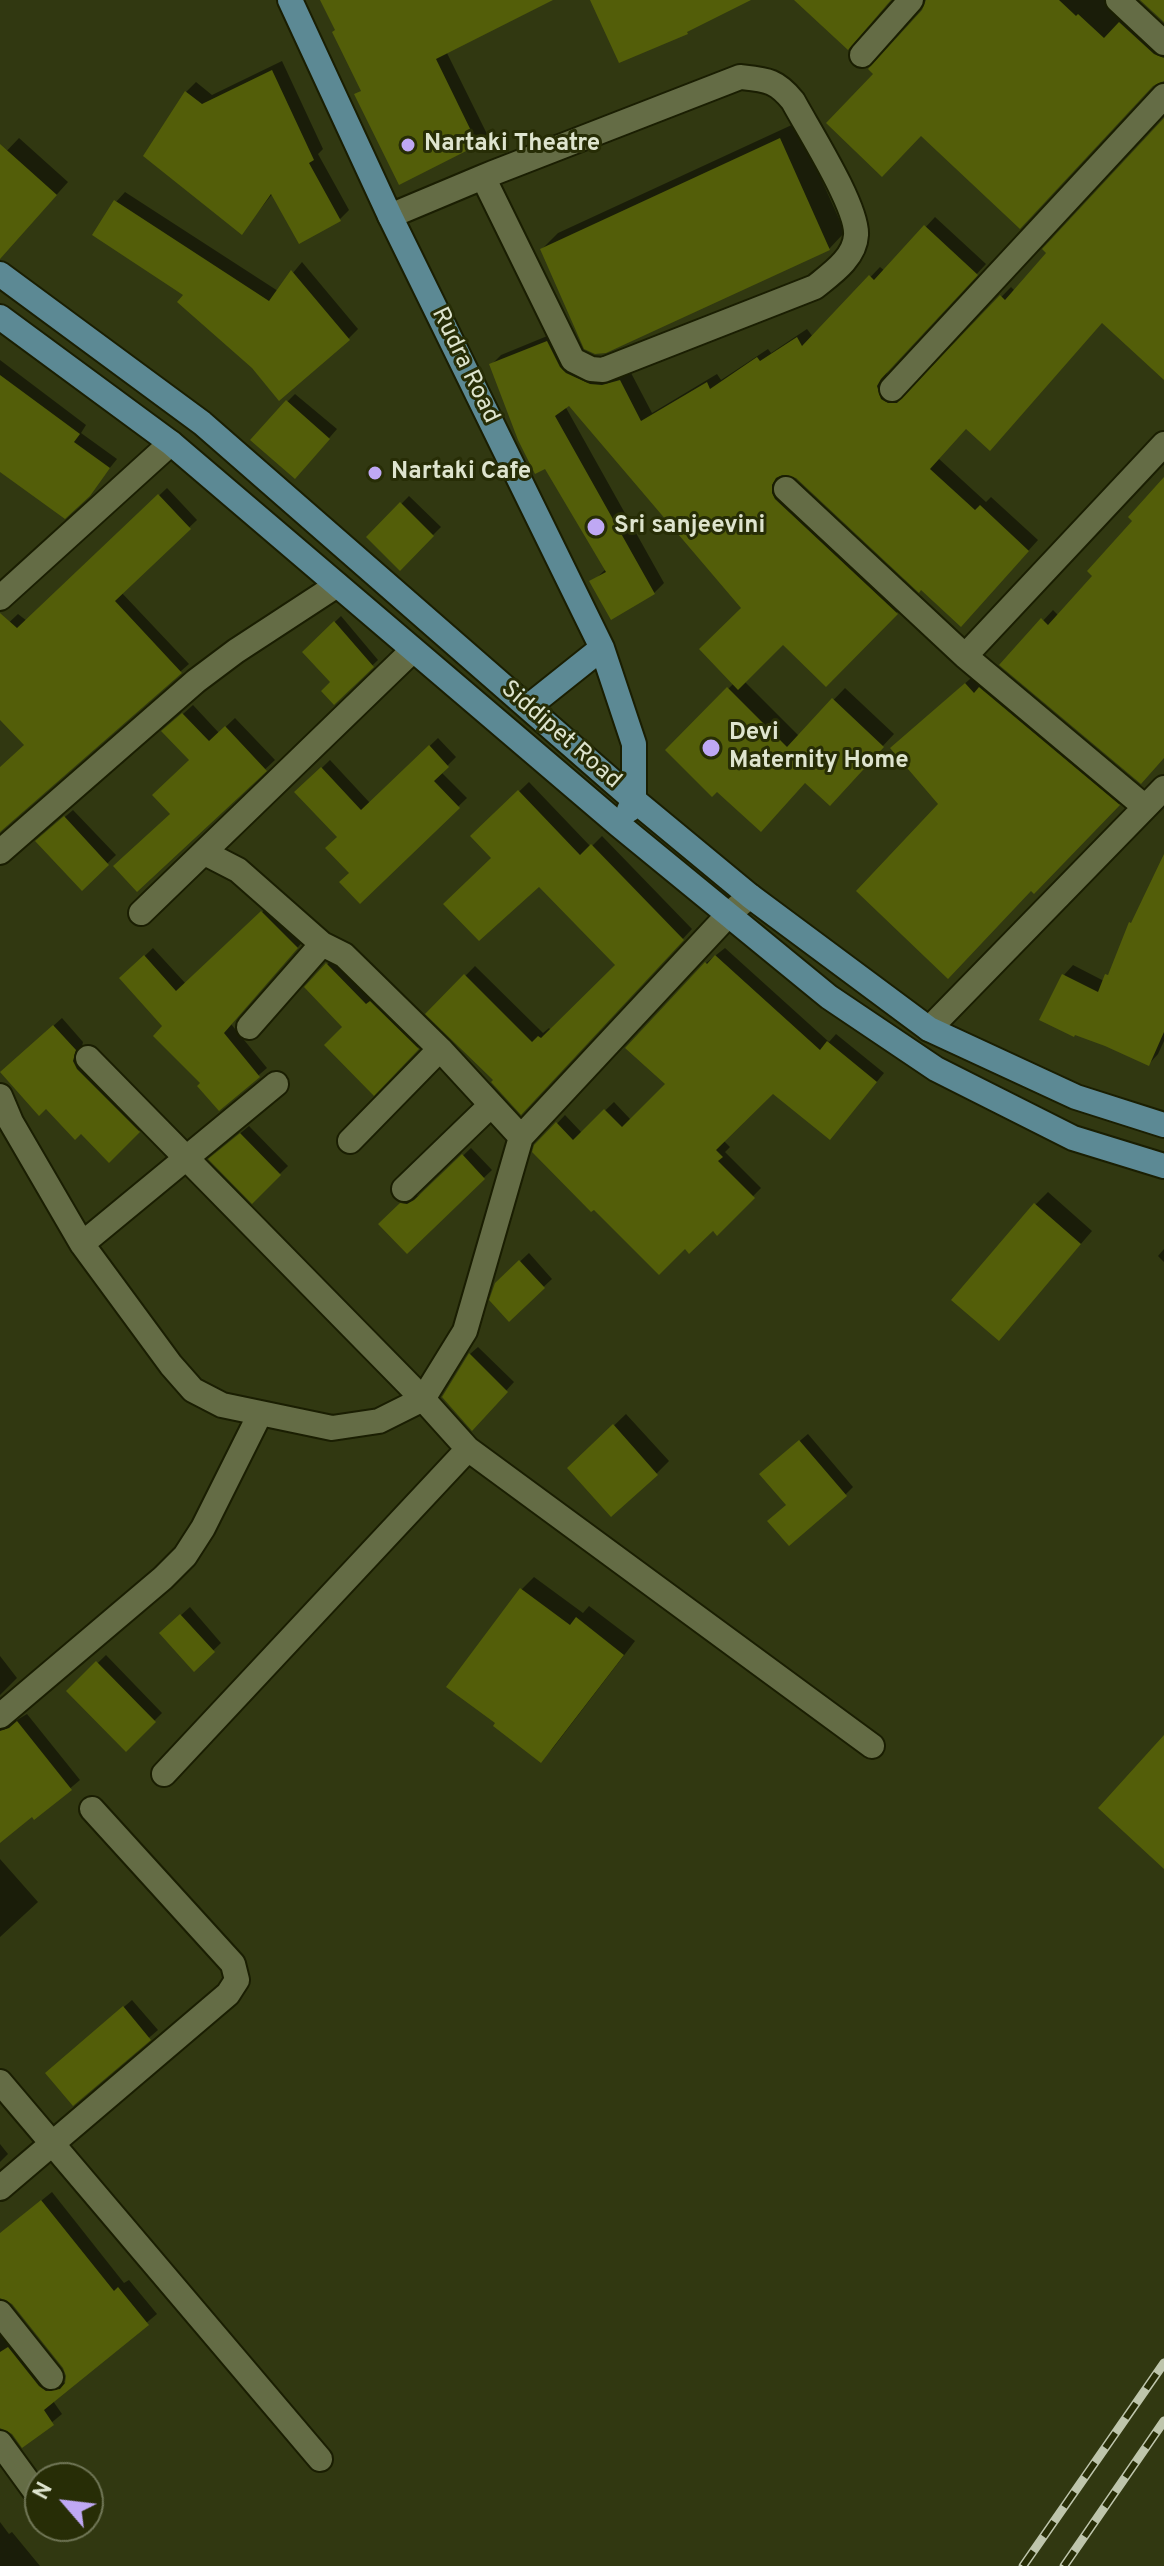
<!DOCTYPE html>
<style>
body{margin:0}
#map{position:relative;width:1164px;height:2566px;overflow:hidden;background:#313811;font-family:Overpass,sans-serif}
canvas{display:block}
.north{position:absolute;left:24px;top:2462px;width:80px;height:80px;box-sizing:border-box;background:#272d06;border:2px solid #707656;border-radius:50%;rotate:298deg;font-size:22px;font-weight:700;line-height:32px;text-align:center;color:#dee4ce}
.north::after{content:'';display:block;margin:auto;width:28px;height:36px;background:#bfa8f4;clip-path:polygon(50% 0,100% 100%,50% 72%,0 100%)}
</style>
<div id="map">
<canvas width="1164" height="2566"></canvas>
<div class="north">N</div>
</div>
<script>
const ctx = document.querySelector('canvas').getContext('2d');
ctx.lineJoin = 'round';
function paint(path, color) { ctx.fillStyle = color; ctx.fill(path, 'evenodd'); }
function strokePath(path, color, width, dash) { ctx.strokeStyle = color; ctx.lineWidth = width; ctx.lineCap = dash ? 'butt' : 'round'; ctx.setLineDash(dash || []); ctx.stroke(path); }
function label(font, color, halo, rows, align = 'center') {
  ctx.font = font + ' Overpass,sans-serif'; ctx.lineWidth = 6; ctx.setLineDash([]); ctx.textBaseline = 'middle'; ctx.strokeStyle = halo; ctx.fillStyle = color; for (const [text, x, y, turn = 0] of rows) {
    ctx.save(); ctx.translate(x, y); ctx.rotate((+turn || 0) * Math.PI / 180); ctx.textAlign = isNaN(turn) ? turn : align; if (halo) ctx.strokeText(text, 0, 0); ctx.fillText(text, 0, 0); ctx.restore();
  }
}
const shadow = new Path2D(`
 M322,0h217l-93,51 41,83 -10,10 -120,-49 6,-6z
 M927,0h189l48,45v12l-25,26 -263,-9 48,-64z
 M282,61l41,88 -5,5 31,56 -9,9 -67,-26 -31,39 -97,-76 41,-64 10,-10 16,13z
 M1164,121v256l-61,-56 -136,106 -29,31 48,44 5,-5 47,43 -67,74 -174,-138 -17,-1 5,15 121,113 -80,81 -43,-42 -39,39 55,55 46,-48 49,46 -53,57 -35,-11 -138,-30 66,-67 9,-75 -173,-205 -5,3 99,177 -10,10 -62,-11 14,-13 -115,-204 10,-10 56,-23 12,25 61,14 22,42 65,-39 4,6 47,-31 3,4 36,-24 6,8 67,-70 5,4 50,-54 51,47 -96,103 -4,8 5,15 7,4h9l104,-107 4,4z
 M796,123l49,109 -16,17h-287l16,-16z
 M19,138l49,44 -52,58 -16,10v-92z
 M125,192l153,99 24,-29 56,67 -10,10 -162,-45 -70,-92z
 M0,360l86,65 -5,8 36,26 -29,36 -88,-30z
 M295,394l42,35 -34,39 -16,-66z
 M1164,480v276l-162,-91 51,-55 6,6 36,-40z
 M167,488l30,32 -76,72 68,72 -189,165v-61l26,-23 -26,-28v-86l18,-17 9,7z
 M409,496l32,31 -41,41 -31,-31z
 M341,616l37,44 -44,42 -1,-20 -29,-30z
 M978,672l153,120 -97,99 -94,-87 -35,-68z
 M193,705l26,28 16,-15 40,42 -138,129 35,-76 19,-53 -17,-38z
 M438,738l18,19 -15,15 26,26 -107,103 -20,-64 -43,-45 33,-32 40,43z
 M529,782l62,65 11,-11 90,93 -162,174 -34,-23 -68,-66 47,-48 68,67 6,-5 2,2 67,-65 -79,-81 -46,-26 -20,-22z
 M73,810l43,45 -34,33 -36,-55z
 M1164,858v183l-6,13 -9,10 -85,-89 9,-10 31,16 9,-13z
 M271,904l34,35 -74,85 36,44 -48,41 -89,-139 23,-22 33,36z
 M725,948l104,94 7,-8 48,39 -46,56 -65,-37 -50,48 7,7 -5,5 36,36 -44,45 -181,-87 29,-31 17,18 32,-31 17,18 37,-36 -41,-36 79,-85z
 M335,956l90,84 -51,53 -29,-66 -38,-40z
 M62,1018l21,24 -2,10 66,71 -38,37 -98,-96z
 M249,1126l39,40 -36,35 -33,-50z
 M471,1148l21,22 -85,81 -26,-27 29,-28h7l8,-4z
 M1048,1192l44,39 -81,94 24,-120z
 M1164,1249v13l-6,-6z
 M529,1253l23,26 -43,40 -13,-35z
 M478,1347l36,35 -42,46 -2,-74z
 M626,1414l43,47 -13,13 -86,-6z
 M808,1434l45,53 -8,8 -57,9 -18,-38z
 M534,1577l49,36 6,-7 46,35 -82,107 -12,12 -20,-170z
 M190,1607l31,36 -27,26 -24,-44z
 M106,1655l56,58 -36,36 -57,-58z
 M0,1656l17,22 -17,17z
 M27,1714l53,66 -45,38 -3,-4 -32,26v-121l12,4z
 M0,1859l38,43 -38,35z
 M132,2000l26,30 -85,73 -17,-38z
 M0,2144l8,10 -8,8z
 M52,2192l72,91 5,-3 28,34 -104,87 9,13 -39,32 -15,-18 -8,-1v-111l49,62 14,5 4,-1 -2,-14 -52,-66 -13,-4v-64z
 M0,2522l9,12 3,-2 28,34h-40z`);
const building = new Path2D(`
 M320,0h233l-117,59 42,86 -79,40 -45,-91 7,-3 -29,-59 3,-2z
 M590,0h161l-64,32 1,2 -69,29z
 M794,0h97l-43,50z
 M926,0h133l17,16 2,-2 26,24 15,-16 35,32 10,4v23l-11,5 -133,143 -99,-93 -39,41 -56,-54 47,-49 -5,-5 54,-59z
 M1140,0h24v22z
 M272,70l42,90 -5,3 32,58 -42,23 -28,-50 -29,41 -99,-79 42,-65 17,13z
 M1164,118v262l-62,-57 -112,128 -24,-22 -36,40 45,41 5,-5 49,46 -68,76 -40,-37 -2,3 -123,-115 -14,-3 -6,3 -4,7v8l3,6 123,115 -72,73 -43,-42 -45,45 -39,-41 42,-41 -172,-202 -14,10 100,178 -44,26 -22,-39 17,-9 -61,-103 -10,5 -17,-34 -29,-76 58,-23 13,26 6,6 24,11 12,1 18,-5 21,41 66,-39 3,7 47,-32 3,4 37,-24 5,9 67,-71 5,5 50,-55 54,50 -97,104 -4,7 4,13 7,4h9l103,-108 5,5 41,-47 -4,-4z
 M780,138l50,112 -224,103 -11,1 -11,-5 -44,-100z
 M0,144l57,51 -57,64z
 M114,200l155,101 22,-31 59,70 -71,61 -27,-33 -75,-66 6,-7 -91,-60z
 M0,375l80,59 -6,8 36,26 -20,28 -25,23 -65,-47z
 M286,400l44,39 -35,40 -45,-39z
 M1164,477v281l-23,26 -142,-119 42,-47 7,7 44,-49 -5,-5 45,-50 -4,-4z
 M158,494l33,35 -76,72 67,72 -182,159v-65l24,-22 -24,-25v-107l17,15z
 M400,502l34,34 -34,35 -34,-34z
 M334,621l40,46 -40,38 -13,-14 9,-9 -28,-30z
 M965,683l9,10 5,-6 141,118 -86,89 -3,-3 -83,88 -92,-88 82,-87 -48,-56z
 M727,687l60,60 45,-49 52,49 -54,59 -25,-23 -44,49 -44,-40 -5,5 -47,-47z
 M182,713l27,28 16,-15 42,45 -130,121 -24,-26 57,-52 -18,-19 37,-35 -28,-29z
 M429,745l20,22 -15,14 26,27 -100,96 -21,-22 10,-9 -24,-25 12,-11 -43,-45 27,-25 40,43z
 M518,790l62,65 11,-11 93,96 -163,175 -30,-33 2,-2 -68,-66 39,-40 68,68 6,-6 3,2 74,-73 -76,-78 -60,54 -36,-37 48,-46 -21,-22z
 M64,816l45,49 -27,26 -47,-50z
 M1164,854v178l-15,34 -44,-20 -30,-11 -1,2 -35,-17 23,-46 36,18 7,-18 3,1 21,-53 2,1z
 M261,911l37,37 -74,85 36,44 -41,34 -22,-25 3,-3 -47,-47 9,-10 -43,-48 25,-23 32,36z
 M715,955l105,95 7,-9 50,41 -47,58 -57,-46 -57,56 7,7 -5,4 37,37 -38,38 -4,-5 -24,23 -4,-5 -26,26 -65,-65 -3,2 -59,-60 2,-7 22,-23 17,18 31,-31 18,18 43,-43 -40,-36 80,-86 2,2z
 M326,963l40,41 4,-3 49,48 -45,47 -50,-51 18,-18 -38,-40z
 M53,1025l23,25 -3,11 4,8 63,63 -31,31 -28,-29 -6,6 -29,-31 -7,7 -39,-44z
 M240,1133l41,42 -29,29 -44,-45z
 M462,1154l23,25 -78,75 -29,-30 22,-21 7,1 7,-4z
 M1034,1203l47,41 -82,97 -48,-41z
 M519,1260l26,28 -36,34 -20,-22 6,-17z
 M469,1353l39,39 -36,39 -30,-34z
 M613,1424l45,51 -47,42 -44,-49z
 M799,1440l48,56 -58,50 -22,-25 19,-16 -27,-31z
 M520,1588l50,37 6,-8 48,38 -83,108 -48,-37 2,-3 -49,-36z
 M180,1614l35,38 -21,20 -35,-39z
 M96,1661l60,61 -30,30 -60,-61z
 M17,1721l55,69 -38,30 -2,-3 -32,26v-112l9,-3z
 M1164,1735v134l-66,-61z
 M123,2006l28,34 -78,66 -28,-33z
 M41,2200l73,91 4,-4 31,38 -105,85 10,15 -32,23 -10,-14 -12,-6v-76l8,-5 31,39 7,5 14,-2 5,-6 1,-7 -3,-8 -51,-64 -12,-6v-65z`);
const minor = new Path2D(`
 M1118,0l46,43
 M862,55l49,-55
 M390,216l93,-39 10,-4 247,-96c27,3 36,3 53,24 15,28 65,106 63,134 -1,23 -25,39 -41,52l-212,83 -12,-1 -18,-9 -90,-183
 M892,389l272,-293
 M786,489l179,167 180,151
 M0,598l171,-155
 M965,656l199,-212
 M0,852l196,-171 40,-30 101,-66
 M205,853l33,17 84,74 22,11 96,94 81,88
 M141,913l272,-263
 M249,1027l73,-83
 M929,1029l235,-241
 M88,1058l335,341 45,50 404,297
 M0,1096l11,26 71,122 89,121 22,25 29,15 110,23 47,-7 44,-22 42,-68 56,-194 208,-223 21,-18
 M350,1141l90,-92
 M404,1189l87,-84
 M82,1244l194,-160
 M0,1716l163,-138 22,-22 18,-28 57,-114
 M164,1774l304,-325
 M0,2082l320,377
 M0,2188l228,-194 9,-14 -4,-16 -141,-155
 M0,2313l51,64
 M0,2443l40,55`);
const major = new Path2D(`
 M290,0l100,216 212,432 32,96v56l-5,10
 M0,274l202,149 432,377 116,96 179,133 147,68 88,28
 M0,317l171,126 448,382 210,172 107,72 137,69 91,28
 M528,707l74,-59`);
const rail = new Path2D(`
 M1023,2566l141,-203
 M1064,2566l100,-145`);
const markers = [
 [408,145,8,"#bfa8f4"],
 [375,473,8,"#bfa8f4"],
 [596,527,10,"#bfa8f4"],
 [711,748,10,"#bfa8f4"]
];
const poiNames = [
 ["Nartaki Theatre",424,145],
 ["Nartaki Cafe",391,473],
 ["Sri sanjeevini",614,527],
 ["Devi",729,734],
 ["Maternity Home",729,762]
];
const streetNames = [
 ["Rudra Road",464,366,64],
 ["Siddipet Road",560,736,41]
];
paint(shadow, '#0007');
paint(building, '#535e09');
strokePath(minor, '#1a1e02', 28);
strokePath(major, '#1a1e02', 28);
strokePath(minor, '#646c45', 24);
strokePath(major, '#5c8994', 24);
strokePath(rail, '#bec5ac', 9);
strokePath(rail, '#272d06', 6, [18]);
for (const [x, y, r, color] of markers) { const dot = new Path2D(); dot.arc(x, y, r, 0, 2 * Math.PI); ctx.fillStyle = color; ctx.fill(dot); strokePath(dot, '#272d06', 3); }
label('bold 24px', '#dee4ce', '#272d06', poiNames, 'left');
label('24px', '#dee4ce', '#272d06', streetNames);
</script>
